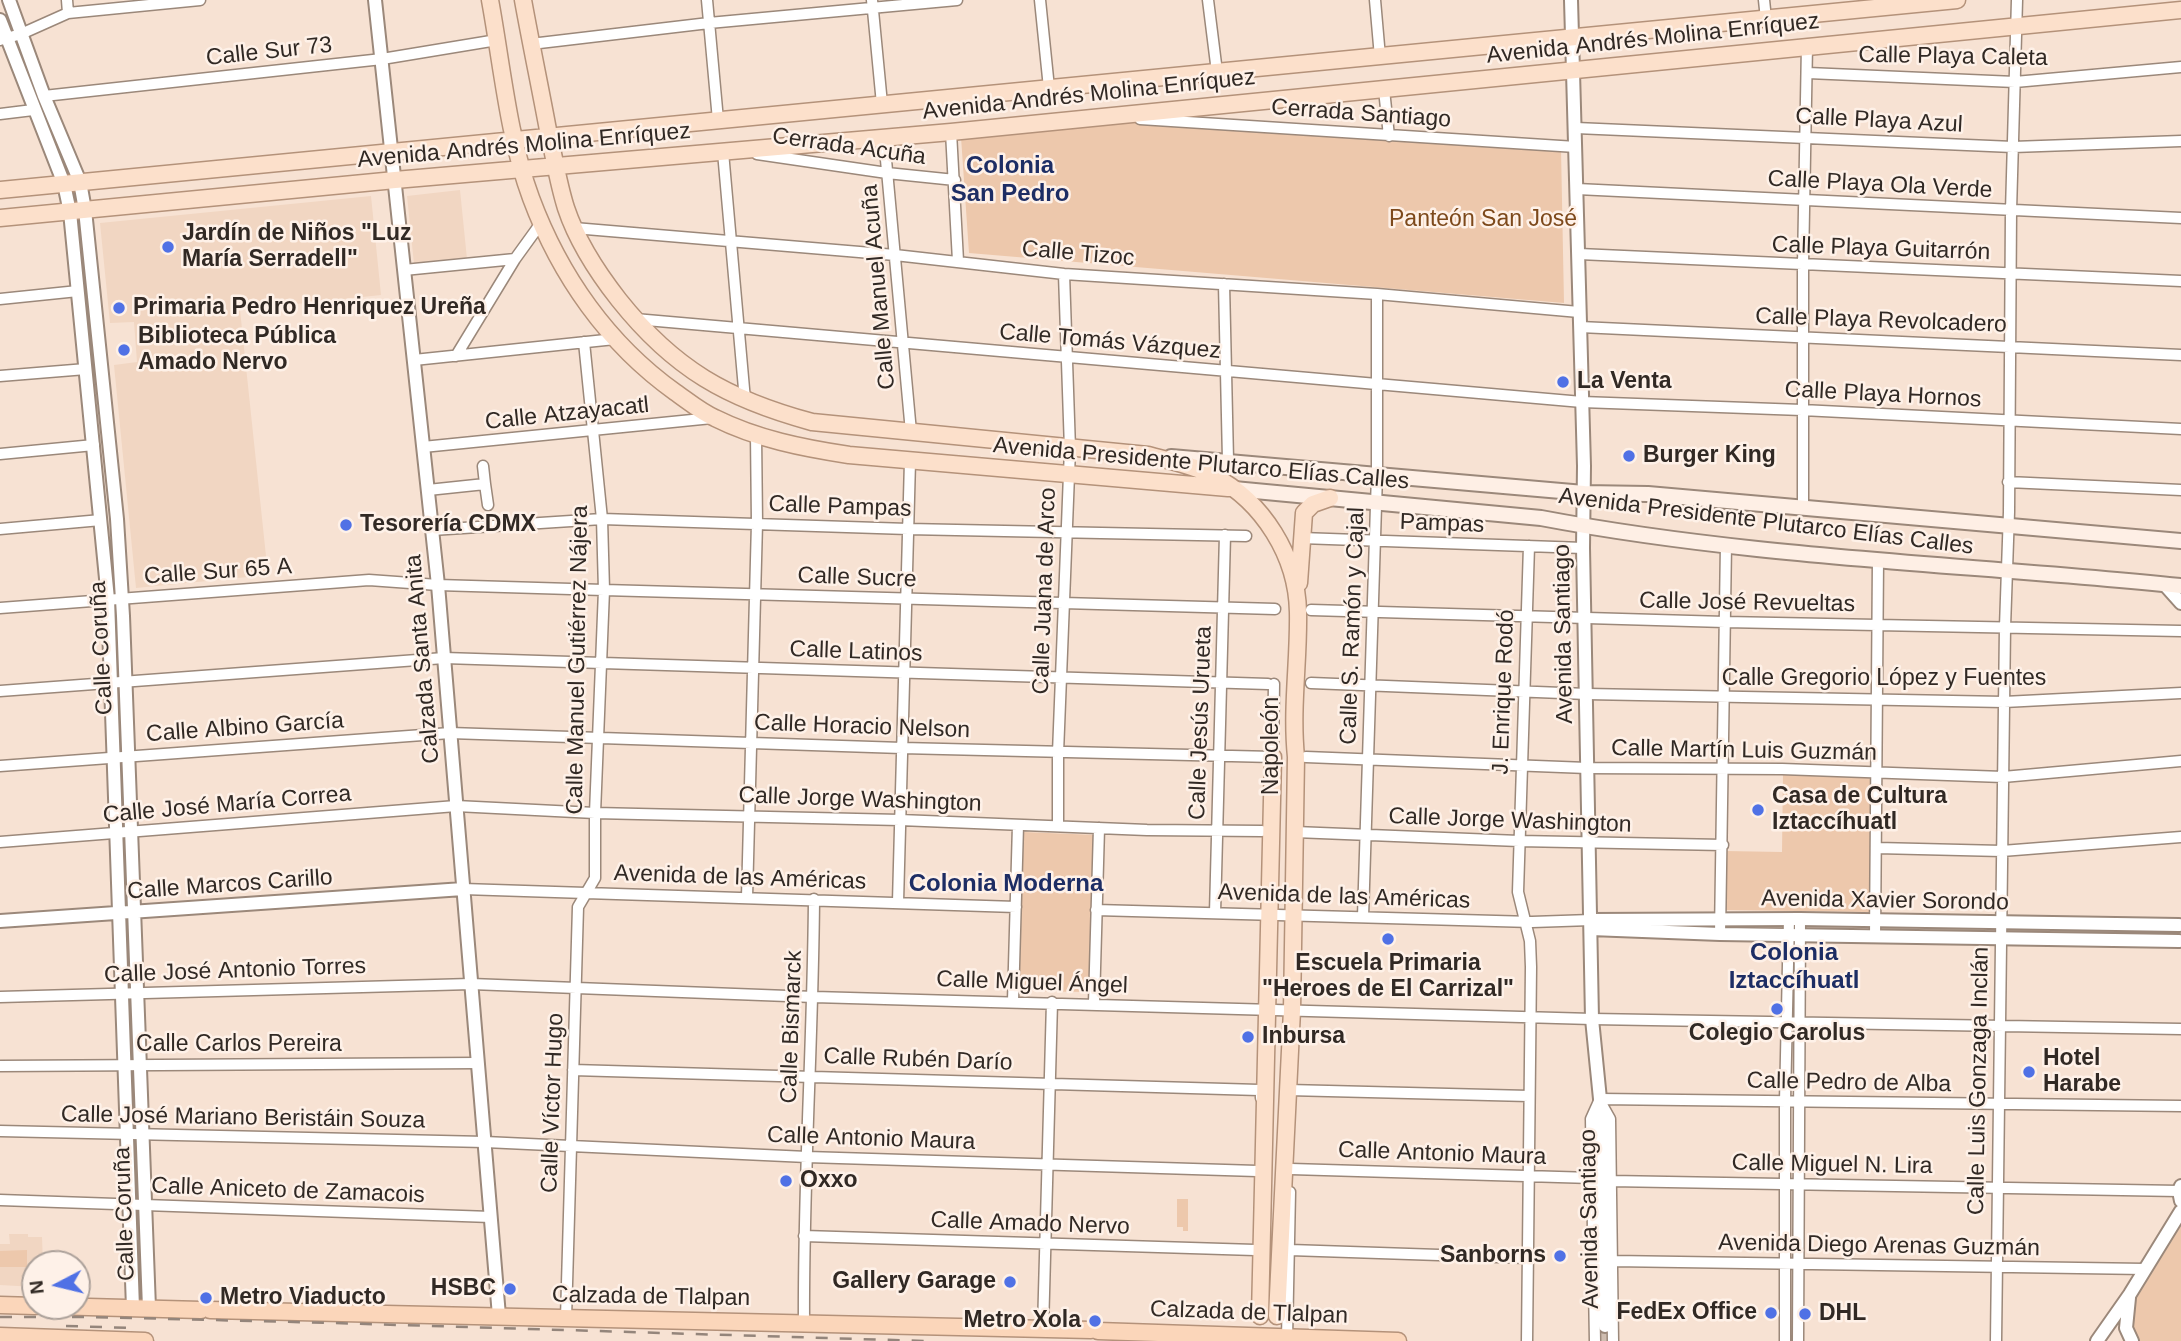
<!DOCTYPE html>
<meta charset="utf-8">
<style>
body{margin:0}
#map{position:relative;width:2181px;height:1341px;overflow:hidden;background:#f7e2d3;font-family:Arial,sans-serif}
canvas{display:block}
.north{position:absolute;left:21px;top:1250px;width:70px;height:70px;box-sizing:border-box;background:#fef1e8;border:2px solid #aca19a;border-radius:50%;rotate:263deg;font-size:19px;font-weight:700;line-height:28px;text-align:center;color:#312924}
.north::after{content:'';display:block;margin:auto;width:24px;height:32px;background:#5071e5;clip-path:polygon(50% 0,100% 100%,50% 72%,0 100%)}
</style>
<div id="map">
<canvas width="2181" height="1341"></canvas>
<div class="north">N</div>
</div>
<script>
const ctx = document.querySelector('canvas').getContext('2d');
ctx.lineJoin = 'round';
function paint(path, color) { ctx.fillStyle = color; ctx.fill(path, 'evenodd'); }
function strokePath(path, color, width, dash) { ctx.strokeStyle = color; ctx.lineWidth = width; ctx.lineCap = dash ? 'butt' : 'round'; ctx.setLineDash(dash || []); ctx.stroke(path); }
function label(font, color, halo, rows, align = 'center') {
  ctx.font = font + ' Arial,sans-serif'; ctx.lineWidth = 5; ctx.setLineDash([]); ctx.textBaseline = 'middle'; ctx.strokeStyle = halo; ctx.fillStyle = color; for (const [text, x, y, turn = 0] of rows) {
    ctx.save(); ctx.translate(x, y); ctx.rotate((+turn || 0) * Math.PI / 180); ctx.textAlign = isNaN(turn) ? turn : align; if (halo) ctx.strokeText(text, 0, 0); ctx.fillText(text, 0, 0); ctx.restore();
  }
}
const built = new Path2D(`
 M460,190l7,69 -53,5 -7,-68z
 M371,196l10,99 -141,15 28,265 -132,13 -22,-223 23,-3 -3,-40 -24,1 -10,-100z
 M9,1234h19v3h14l1,27h-8v23l-35,-2v-41h10z`);
const green = new Path2D(`
 M1116,120l445,29 3,154 -595,-50 -8,-116z
 M1783,774l90,1 -2,137 -146,-2v-59l57,1z
 M1023,832l73,3 -3,157 -75,-1z
 M1177,1199h11v32h-5v-4h-6z
 M2181,1226v115h-43l-8,-10 3,-27z
 M27,1250v17h-27v-16z`);
const tertiaryTunnel = new Path2D(`
 M1604,1341l1,-15`);
const minor = new Path2D(`
 M67,0l1,13
 M707,0l11,120
 M872,0l10,104
 M1040,0l9,88
 M1208,0l9,72
 M1375,0l5,57
 M1764,0l2,19
 M0,40l21,-6 47,-21 132,-13
 M531,44l178,-21 248,-23
 M1808,73l207,9 166,-15
 M1384,90l5,46
 M44,96l338,-37 115,-19
 M0,114l33,-4
 M1140,119l436,28
 M1576,128l437,19 168,-6
 M951,132l7,129
 M884,138l27,294
 M723,152l22,248
 M757,154l130,19 68,7
 M1577,189l604,29
 M574,228l321,27 169,19 313,20 202,18
 M1579,254l602,27
 M404,270l111,-11
 M1224,284l4,176
 M0,299l78,-8
 M635,319l947,83 220,8 379,19
 M1580,327l601,28
 M456,356l59,-97 26,-36
 M414,360l201,-21
 M0,376l86,-7
 M423,447l289,-29
 M0,454l94,-9
 M2008,482l173,8
 M485,484l3,21
 M428,490l57,-6 -2,-18
 M1803,508v-243l4,-220
 M0,529l101,-9
 M432,530l170,-11 306,10 338,7
 M1301,538l282,10
 M0,608l369,-28 69,5 166,5 671,19
 M1311,610l414,12 456,9
 M1311,683l276,11 417,8 177,-9
 M0,691l444,-33 824,26
 M1306,757l281,11 195,1 221,8 178,-16
 M0,766l450,-33 452,15 371,9 1,-73
 M1058,826v-73l12,-304 -6,-175
 M1295,832l224,9 204,4
 M0,842l456,-36 139,7 305,7 247,10 115,1
 M1877,848l125,3 179,-14
 M463,889l553,18
 M747,897l10,-374 -1,-88
 M898,902l12,-441
 M1096,910l436,12 59,-2
 M1215,913l10,-378
 M1363,917l14,-443v-180
 M1720,934l6,-390
 M1875,937l3,-377
 M0,997l471,-13 343,13 778,22 589,10
 M1013,1001l5,-176
 M1094,1003l5,-175
 M0,1066l478,-3
 M573,1070l686,20 2,1v7
 M1288,1090l241,6
 M1600,1099l581,7
 M1601,1103l9,16 3,222
 M0,1131l485,11 322,15 450,14
 M1291,1169l301,9
 M1611,1181l568,10
 M0,1200l491,17
 M804,1236l451,14
 M1290,1250l238,8
 M1613,1261l532,8
 M566,1318l12,-411 17,-29v-65l9,-223 -2,-71 -18,-177
 M804,1323c-1,-141 9,-282 10,-424
 M1043,1329l9,-327
 M1287,1338l3,-146
 M1527,1341l4,-374 -1,-26 -12,-49 11,-346
 M1595,1341l-4,-222 9,-20
 M1785,1341v-240l4,-182
 M1798,1341l2,-422
 M1996,1341l9,-714 4,-115 2,-301 6,-211`);
const tertiary = new Path2D(`
 M9,0l35,96 36,86 5,28 32,309 6,97 26,692
 M375,0l63,585 61,731
 M1571,0l13,466 -1,82 9,471 8,80 5,227
 M0,20l64,164 6,28 38,387 25,709
 M2164,584l17,19
 M1591,920l209,-1 379,6
 M0,921l463,-32
 M1591,929l129,5 459,7
 M2181,1186l-2,5 2,10
 M2129,1298l-3,30 6,13
 M2097,1341l33,-47 51,-83`);
const secondary = new Path2D(`
 M1171,457l413,36 64,1 533,47
 M1234,489l307,29c211,40 427,46 640,68`);
const primary = new Path2D(`
 M490,0c12,65 18,136 41,198 29,78 77,146 144,194 13,9 26,20 40,26 42,21 88,30 134,37l379,33
 M523,0c8,44 17,87 25,130 6,26 10,53 18,78 11,33 31,64 53,92 55,69 108,99 193,122l336,33c22,6 45,10 66,21 49,26 83,80 84,136 1,48 -7,96 -2,145l-4,253 -15,306
 M0,190l1957,-190
 M0,218l395,-38 556,-48 1230,-122
 M1299,583l5,-70 9,-9 17,-6
 M1260,1316l13,-559`);
const trunk = new Path2D(`
 M0,1305l35,1
 M51,1306l150,4
 M210,1310l881,20
 M1098,1331l300,10
 M0,1336l145,5`);
const rail = new Path2D(`
 M0,1317h90l244,6 591,18
 M66,1326l67,2`);
const markers = [
 [168,247,7,"#5071e5"],
 [119,308,7,"#5071e5"],
 [124,350,7,"#5071e5"],
 [1563,382,7,"#5071e5"],
 [1629,456,7,"#5071e5"],
 [346,525,7,"#5071e5"],
 [1758,810,7,"#5071e5"],
 [1388,939,7,"#5071e5"],
 [1777,1009,7,"#5071e5"],
 [1248,1037,7,"#5071e5"],
 [2029,1072,7,"#5071e5"],
 [786,1181,7,"#5071e5"],
 [1560,1256,7,"#5071e5"],
 [1010,1282,7,"#5071e5"],
 [510,1289,7,"#5071e5"],
 [206,1298,7,"#5071e5"],
 [1771,1313,7,"#5071e5"],
 [1805,1314,7,"#5071e5"],
 [1095,1321,7,"#5071e5"]
];
const streetNames = [
 ["Avenida Andrés Molina Enríquez",1653,39,-6],
 ["Calle Sur 73",269,52,-6],
 ["Calle Playa Caleta",1953,57,1],
 ["Avenida Andrés Molina Enríquez",1089,95,-6],
 ["Cerrada Santiago",1361,114,4],
 ["Calle Playa Azul",1879,121,3],
 ["Avenida Andrés Molina Enríquez",524,146,-5],
 ["Cerrada Acuña",849,147,8],
 ["Calle Playa Ola Verde",1880,185,3],
 ["Calle Playa Guitarrón",1881,249,2],
 ["Calle Tizoc",1078,254,5],
 ["Calle Manuel Acuña",879,287,-95],
 ["Calle Playa Revolcadero",1881,321,2],
 ["Calle Tomás Vázquez",1110,342,5],
 ["Calle Playa Hornos",1883,395,3],
 ["Calle Atzayacatl",567,414,-6],
 ["Avenida Presidente Plutarco Elías Calles",1201,464,5],
 ["Calle Pampas",840,507,2],
 ["Avenida Presidente Plutarco Elías Calles",1766,522,7],
 ["Pampas",1442,524,2],
 ["Calle Sur 65 A",218,572,-4],
 ["Calle Sucre",857,578,2],
 ["Calle Juana de Arco",1045,591,-88],
 ["Calle José Revueltas",1747,603,1],
 ["Calle S. Ramón y Cajal",1353,626,-88],
 ["Avenida Santiago",1564,634,-91],
 ["Calle Coruña",102,648,-93],
 ["Calle Latinos",856,652,2],
 ["Calzada Santa Anita",423,659,-95],
 ["Calle Manuel Gutiérrez Nájera",578,660,-89],
 ["Calle Gregorio López y Fuentes",1884,679],
 ["J. Enrique Rodó",1504,692,-88],
 ["Calle Jesús Urueta",1201,723,-88],
 ["Calle Horacio Nelson",862,727,2],
 ["Calle Albino García",245,728,-4],
 ["Napoleón",1272,746,-90],
 ["Calle Martín Luis Guzmán",1744,751,1],
 ["Calle Jorge Washington",860,800,2],
 ["Calle José María Correa",227,805,-5],
 ["Calle Jorge Washington",1510,821,2],
 ["Avenida de las Américas",740,878,2],
 ["Calle Marcos Carillo",230,885,-4],
 ["Avenida de las Américas",1344,897,2],
 ["Avenida Xavier Sorondo",1885,901,1],
 ["Calle José Antonio Torres",235,971,-2],
 ["Calle Miguel Ángel",1032,983,2],
 ["Calle Bismarck",792,1027,-88],
 ["Calle Carlos Pereira",239,1045],
 ["Calle Rubén Darío",918,1060,2],
 ["Calle Luis Gonzaga Inclán",1979,1081,-89],
 ["Calle Pedro de Alba",1849,1083,1],
 ["Calle Víctor Hugo",553,1103,-88],
 ["Calle José Mariano Beristáin Souza",243,1118,1],
 ["Calle Antonio Maura",871,1139,2],
 ["Calle Antonio Maura",1442,1154,2],
 ["Calle Miguel N. Lira",1832,1165,1],
 ["Calle Aniceto de Zamacois",288,1191,2],
 ["Calle Coruña",125,1214,-92],
 ["Avenida Santiago",1590,1219,-91],
 ["Calle Amado Nervo",1030,1224,2],
 ["Avenida Diego Arenas Guzmán",1879,1246,1],
 ["Calzada de Tlalpan",651,1297,1],
 ["Calzada de Tlalpan",1249,1313,2]
];
const parkNames = [
 ["Panteón San José",1483,220]
];
const poiNames = [
 ["Jardín de Niños \"Luz",182,234],
 ["María Serradell\"",182,260],
 ["Primaria Pedro Henriquez Ureña",133,308],
 ["Biblioteca Pública",138,337],
 ["Amado Nervo",138,363],
 ["La Venta",1577,382],
 ["Burger King",1643,456],
 ["Tesorería CDMX",360,525],
 ["Casa de Cultura",1772,797],
 ["Iztaccíhuatl",1772,823],
 ["Escuela Primaria",1388,964,"center"],
 ["\"Heroes de El Carrizal\"",1388,990,"center"],
 ["Colegio Carolus",1777,1034,"center"],
 ["Inbursa",1262,1037],
 ["Hotel",2043,1059],
 ["Harabe",2043,1085],
 ["Oxxo",800,1181],
 ["Sanborns",1546,1256,"right"],
 ["Gallery Garage",996,1282,"right"],
 ["HSBC",496,1289,"right"],
 ["Metro Viaducto",220,1298],
 ["FedEx Office",1757,1313,"right"],
 ["DHL",1819,1314],
 ["Metro Xola",1081,1321,"right"]
];
const neighbourhoodNames = [
 ["Colonia",1010,166],
 ["San Pedro",1010,194],
 ["Colonia Moderna",1006,884],
 ["Colonia",1794,953],
 ["Iztaccíhuatl",1794,981]
];
paint(built, '#f1d6c2');
paint(green, '#edc8ac');
strokePath(tertiaryTunnel, '#cfbdb0', 12, [12, 6]);
strokePath(minor, '#9b887a', 13);
strokePath(tertiary, '#9b887a', 16);
strokePath(secondary, '#9b887a', 18);
strokePath(primary, '#b4927a', 19);
strokePath(trunk, '#b4927a', 19);
strokePath(minor, '#fff', 10);
strokePath(tertiary, '#fff', 12);
strokePath(secondary, '#feefe5', 14);
strokePath(primary, '#fce0cb', 16);
strokePath(trunk, '#fbd6ba', 16);
strokePath(rail, '#94857b', 2.5, [12, 12]);
for (const [x, y, r, color] of markers) { const dot = new Path2D(); dot.arc(x, y, r, 0, 2 * Math.PI); ctx.fillStyle = color; ctx.fill(dot); strokePath(dot, '#fef1e8', 2.5); }
label('23px', '#312924', '#fef1e8', streetNames);
label('23px', '#7d491b', '#fef1e8', parkNames);
label('bold 23px', '#312924', '#fef1e8', poiNames, 'left');
label('bold 24px', '#1d2d64', '#fef1e8', neighbourhoodNames);
</script>
